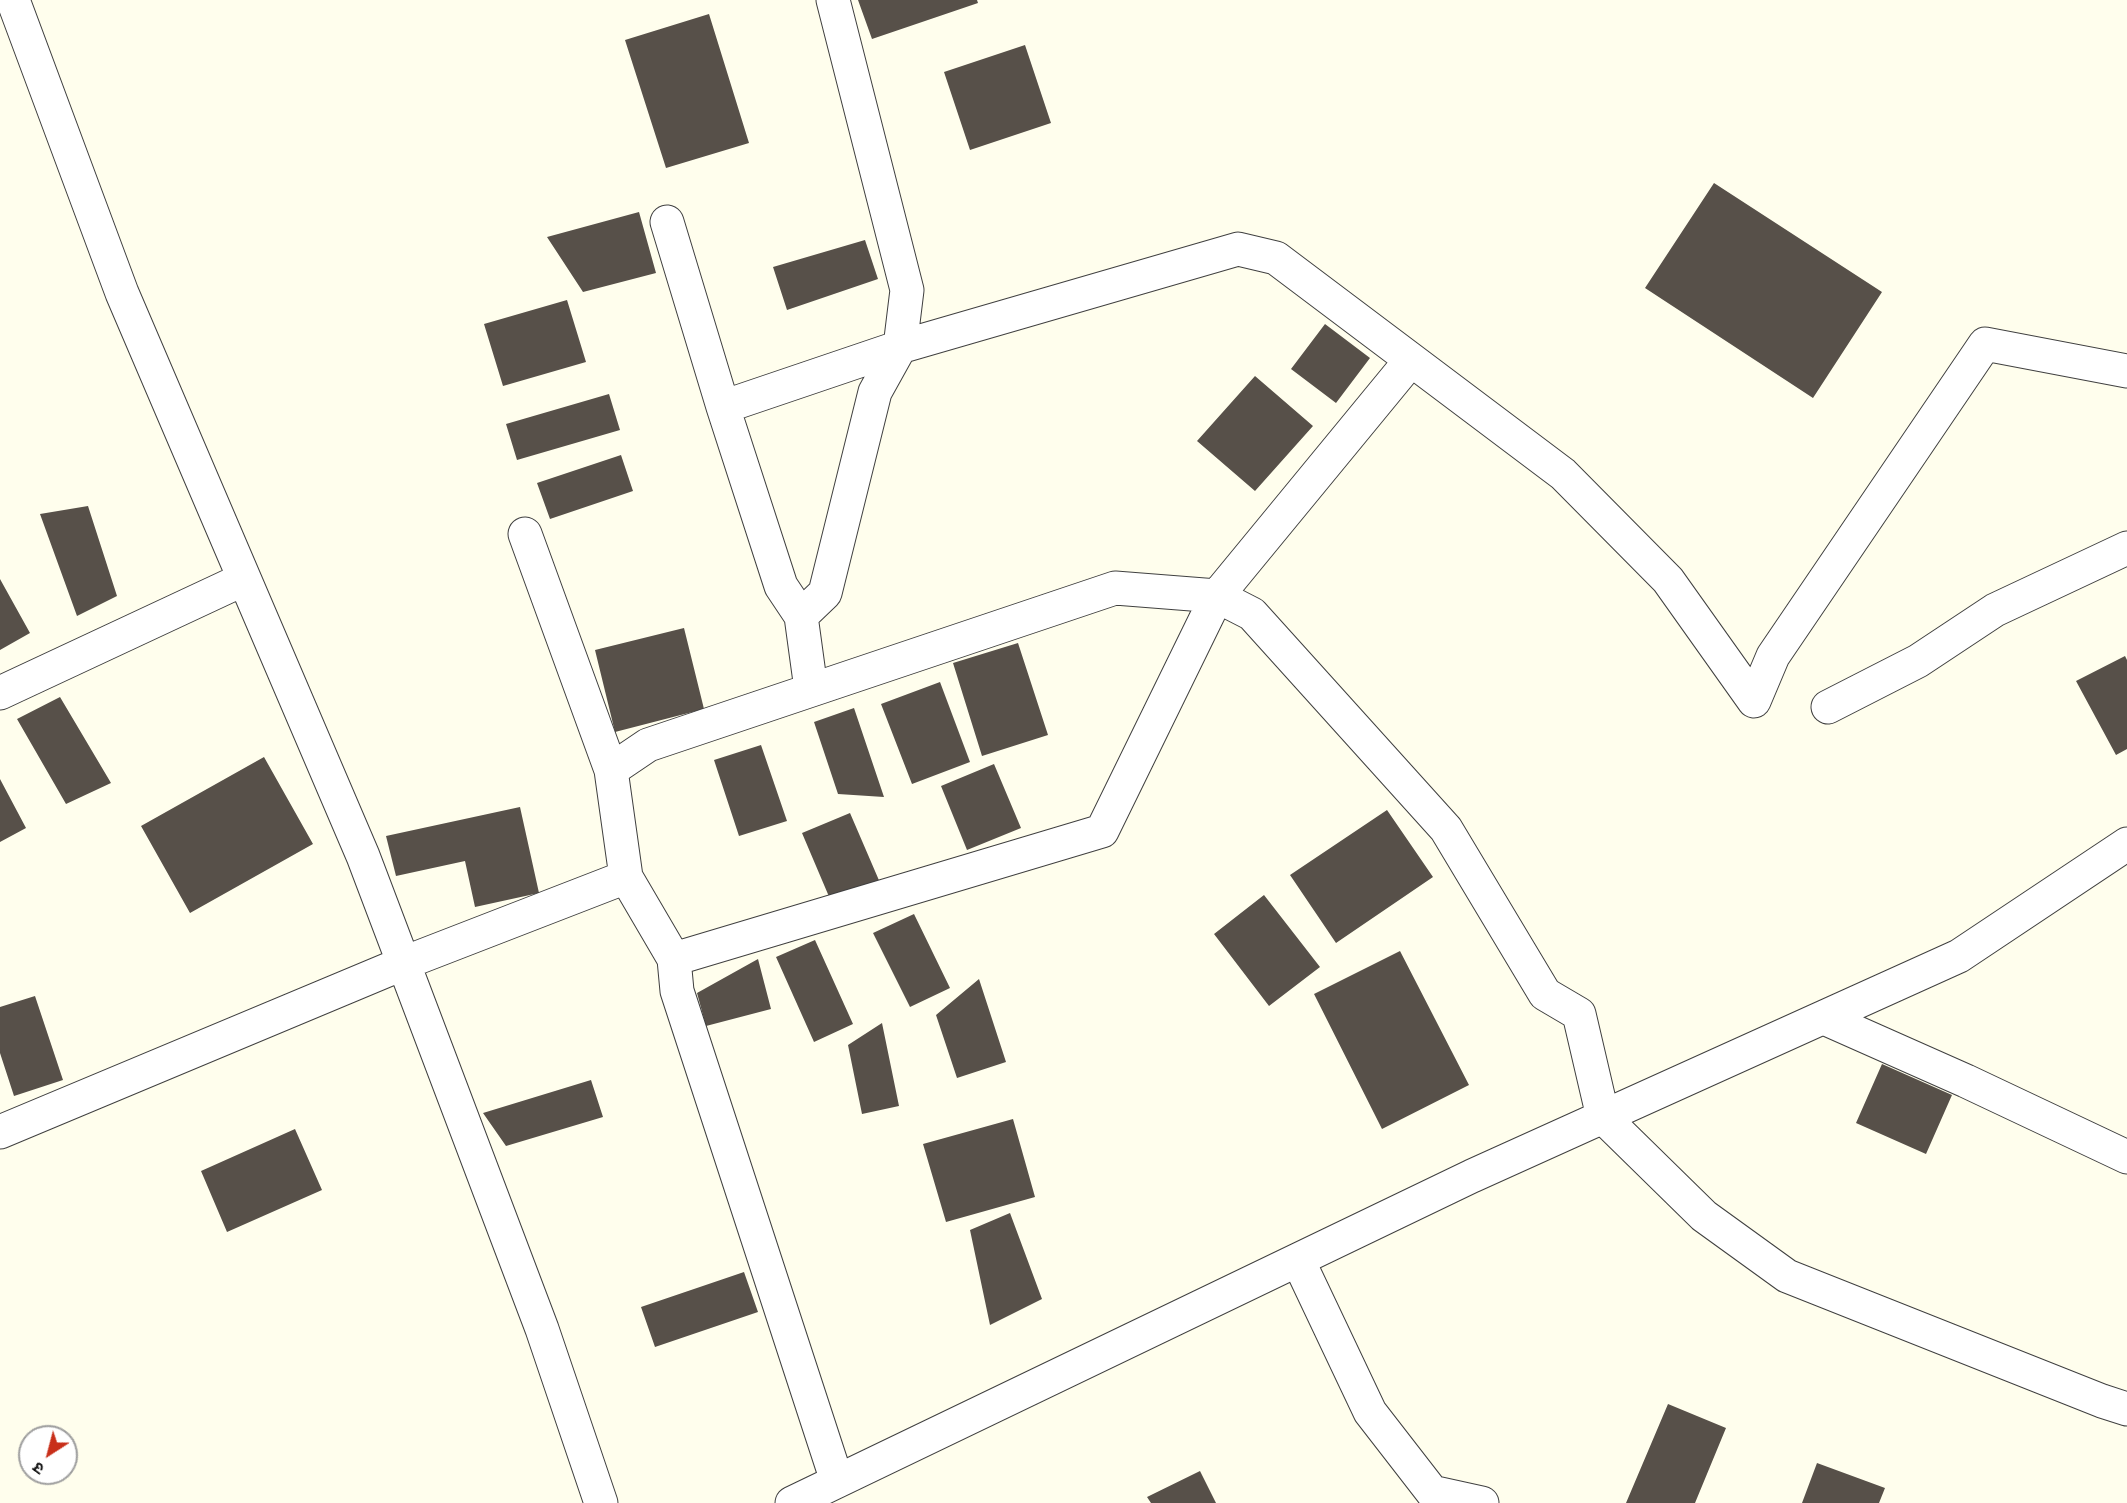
<!DOCTYPE html>
<meta charset="utf-8">
<style>
body{margin:0}
#map{position:relative;width:2127px;height:1503px;overflow:hidden;background:#fffeed;font-family:"Times New Roman","Noto Sans Devanagari",serif}
canvas{display:block}
.north{position:absolute;left:18px;top:1425px;width:60px;height:60px;box-sizing:border-box;background:#fff;border:2px solid #9e9e9e;border-radius:50%;rotate:216deg;font-size:16px;font-weight:700;line-height:24px;text-align:center;color:#0d0d0d}
.north::after{content:'';display:block;margin:auto;width:21px;height:27px;background:#c82f1a;clip-path:polygon(50% 0,100% 100%,50% 72%,0 100%)}
</style>
<div id="map">
<canvas width="2127" height="1503"></canvas>
<div class="north">उ</div>
</div>
<script>
const ctx = document.querySelector('canvas').getContext('2d');
ctx.lineJoin = 'round';
function paint(path, color) { ctx.fillStyle = color; ctx.fill(path, 'evenodd'); }
function strokePath(path, color, width, dash) { ctx.strokeStyle = color; ctx.lineWidth = width; ctx.lineCap = dash ? 'butt' : 'round'; ctx.setLineDash(dash || []); ctx.stroke(path); }
const building = new Path2D(`
 M858,0h119l1,3 -106,36z
 M709,14l40,129 -83,25 -41,-128z
 M1025,45l26,78 -81,27 -26,-78z
 M1714,183l168,109 -69,106 -168,-110z
 M639,212l17,61 -73,19 -36,-55z
 M865,240l13,39 -91,31 -14,-43z
 M567,300l19,62 -83,24 -19,-62z
 M1325,324l45,34 -34,45 -45,-34z
 M1255,376l58,50 -58,65 -58,-50z
 M609,394l11,36 -103,30 -11,-36z
 M621,455l12,36 -83,28 -13,-36z
 M88,506l29,90 -40,20 -37,-102z
 M0,579l30,54 -30,17z
 M684,628l20,81 -89,23 -20,-82z
 M1018,643l30,92 -66,21 -29,-93z
 M2125,656l2,4v89l-11,6 -40,-74z
 M940,682l30,80 -58,22 -31,-80z
 M60,697l51,86 -45,21 -49,-85z
 M854,708l30,89 -46,-3 -24,-72z
 M761,745l26,76 -48,15 -25,-76z
 M264,757l49,87 -123,69 -49,-87z
 M994,764l27,64 -54,22 -26,-64z
 M0,779l26,49 -26,14z
 M520,807l19,86 -64,14 -10,-46 -69,15 -10,-40z
 M1387,810l46,67 -97,66 -46,-68z
 M850,813l31,72 -48,21 -31,-73z
 M1264,895l56,72 -51,39 -55,-72z
 M914,914l36,74 -40,19 -37,-74z
 M815,940l38,84 -39,18 -38,-85z
 M1400,951l69,134 -87,44 -68,-135z
 M758,959l13,50 -65,17 -9,-33z
 M979,979l27,83 -49,16 -21,-63z
 M35,996l28,84 -49,16 -14,-43v-46z
 M882,1023l17,83 -37,8 -14,-69z
 M1882,1064l70,31 -26,59 -70,-31z
 M591,1080l12,37 -97,29 -23,-33z
 M1013,1119l22,78 -89,25 -23,-78z
 M295,1129l27,61 -95,42 -26,-61z
 M1010,1213l32,86 -52,26 -20,-95z
 M744,1272l14,40 -103,35 -14,-40z
 M1668,1404l58,24 -31,75h-69z
 M1817,1463l68,25 -6,15h-77z
 M1200,1471l16,32h-65l-4,-6z`);
const street = new Path2D(`
 M13,0l109,293 241,563 179,473 59,174
 M667,222l56,185 58,179 20,30 10,73
 M723,407l177,-60 338,-98 38,9 287,216 105,106 86,121 19,-45 212,-312 142,27
 M525,534l86,236 15,107 48,82 3,32 160,490
 M801,616l24,-23 50,-201 25,-45 7,-57 -74,-290
 M0,693l244,-114
 M1828,707l90,-46 77,-51 132,-62
 M611,770l37,-25 467,-157 102,8 35,18 194,215 99,165 34,20 24,103 101,99 83,60 315,125 25,8
 M674,959l428,-128 115,-235 194,-236
 M1824,1018l142,63 161,76
 M0,1132l404,-169 222,-86
 M1298,1260l72,152 62,80 50,11
 M792,1503l680,-327 487,-220 168,-112`);
paint(building, '#575049');
strokePath(street, '#404040', 35);
strokePath(street, '#fff', 33);
</script>
